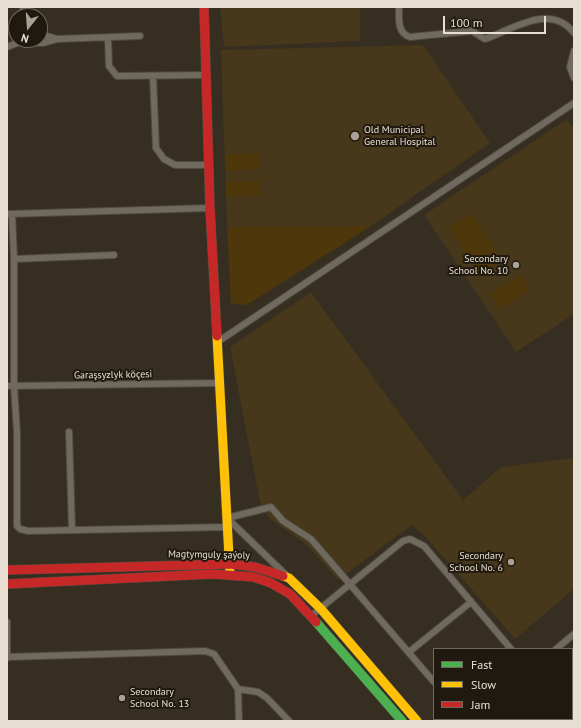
<!DOCTYPE html>
<meta charset="utf-8">
<style>
body{margin:0}
#map{position:relative;width:581px;height:728px;overflow:hidden;background:#352e21;font-family:"PT Sans",sans-serif}
canvas{display:block}
.frame{position:absolute;inset:0;border:8px solid #e8dfd2;pointer-events:none}
.legend{position:absolute;left:433px;top:648px;width:140px;height:72px;box-sizing:border-box;background:#1f190f;border:1px solid #6f685d;margin:0;padding:5px 7px;list-style:none;font-size:12px;color:#e8dfd2}
.legend li{display:flex;align-items:center;gap:8px;height:20px}
.legend b{width:20px;border:1px solid #6f685d}
.north{position:absolute;left:8px;top:8px;width:40px;height:40px;box-sizing:border-box;background:#1f190f;border:1px solid #6f685d;border-radius:50%;rotate:197deg;font-size:11px;font-weight:700;line-height:16px;text-align:center;color:#e8dfd2}
.north::after{content:'';display:block;margin:auto;width:14px;height:18px;background:#a9a194;clip-path:polygon(50% 0,100% 100%,50% 72%,0 100%)}
.scale{position:absolute;left:443px;top:16px;width:103px;height:18px;box-sizing:border-box;border:2px solid #e8dfd2;border-top:0;padding-left:5px;font-size:12px;line-height:14px;white-space:nowrap;color:#e8dfd2;-webkit-text-stroke:3px #1f190f;paint-order:stroke}
</style>
<div id="map">
<canvas width="581" height="728"></canvas>
<div class="frame"></div>
<ul class="legend">
<li><b style="height:5px;background:#4caf50"></b>Fast</li>
<li><b style="height:5px;background:#ffc107"></b>Slow</li>
<li><b style="height:5px;background:#c62828"></b>Jam</li>
</ul>
<div class="north">N</div>
<div class="scale">100 m</div>
</div>
<script>
const ctx = document.querySelector('canvas').getContext('2d');
ctx.lineJoin = 'round';
function paint(path, color) { ctx.fillStyle = color; ctx.fill(path, 'evenodd'); }
function strokePath(path, color, width, dash) { ctx.strokeStyle = color; ctx.lineWidth = width; ctx.lineCap = dash ? 'butt' : 'round'; ctx.setLineDash(dash || []); ctx.stroke(path); }
function label(font, color, halo, rows, align = 'center') {
  ctx.font = font + ' "PT Sans",sans-serif'; ctx.lineWidth = 4; ctx.setLineDash([]); ctx.textBaseline = 'middle'; ctx.strokeStyle = halo; ctx.fillStyle = color; for (const [text, x, y, turn = 0] of rows) {
    ctx.save(); ctx.translate(x, y); ctx.rotate((+turn || 0) * Math.PI / 180); ctx.textAlign = isNaN(turn) ? turn : align; if (halo) ctx.strokeText(text, 0, 0); ctx.fillText(text, 0, 0); ctx.restore();
  }
}
const built = new Path2D(`
 M220,7h140v34l-136,6z
 M423,45l67,98 -119,83 -144,1 -6,-177z
 M567,119l7,10v185l-58,38 -92,-137z
 M311,292l152,208 38,-33 73,-9v131l-59,50 -91,-104 -12,-10 -74,55 -31,-35 -37,-26 -10,-17 -30,-155z`);
const green = new Path2D(`
 M260,153v16l-35,2v-16z
 M260,181v14l-34,2 -1,-15z
 M471,213l31,47 -22,14 -31,-46z
 M371,226l-121,77 -6,2 -13,-1 -4,-77z
 M520,275l10,15 -30,19 -10,-15z`);
const street = new Path2D(`
 M399,7c0,12 -2,26 11,30l62,-6 13,8c27,-9 65,-37 89,-6
 M23,16v-9
 M40,34l17,5
 M108,38l1,28 8,10 89,-1
 M7,47l13,-5 23,1 14,-4 83,-3
 M574,51l-4,16 4,11
 M153,76l3,72 8,11 11,6h34
 M7,214l203,-6
 M12,214l2,45v127l3,47v93l3,3 8,2 200,-4
 M14,259l100,-4
 M219,341l355,-238
 M7,386l213,-3
 M69,432l3,97
 M227,518l44,-11 12,14 28,18 123,143
 M227,518l59,57
 M311,616l92,-75 7,-2 14,7 87,103
 M7,622v36
 M556,649l18,-15
 M409,652l62,-50
 M8,657l197,-6 9,3 24,35 1,32
 M238,689l20,3 9,6 22,23
 M465,719l2,2
 M570,719l2,2
 M473,721l2,-2`);
const fast = new Path2D(`
 M316,622l86,99`);
const slow = new Path2D(`
 M217,336l13,239
 M283,576l6,2 32,31 96,112`);
const jam = new Path2D(`
 M204,7l6,201 7,128
 M7,570l223,-6 25,3 28,9
 M7,584l206,-10 40,3 18,6 19,11 26,28`);
const markers = [
 [355,136,5,"#a9a194"],
 [516,265,4,"#a9a194"],
 [511,562,4,"#a9a194"],
 [122,698,4,"#a9a194"]
];
const poiNames = [
 ["Old Municipal",364,130],
 ["General Hospital",364,142],
 ["Secondary",508,259,"right"],
 ["School No. 10",508,271,"right"],
 ["Secondary",503,556,"right"],
 ["School No. 6",503,568,"right"],
 ["Secondary",130,692],
 ["School No. 13",130,704]
];
const streetNames = [
 ["Garaşsyzlyk köçesi",113,375,-1],
 ["Magtymguly şaýoly",209,555,1]
];
paint(built, '#47371b');
paint(green, '#4d370b');
strokePath(street, '#514a3f', 8);
strokePath(fast, '#514a3f', 10);
strokePath(slow, '#514a3f', 10);
strokePath(jam, '#514a3f', 10);
strokePath(street, '#6f695e', 6);
strokePath(fast, '#4caf50', 9);
strokePath(slow, '#ffc107', 9);
strokePath(jam, '#c62828', 9);
for (const [x, y, r, color] of markers) { const dot = new Path2D(); dot.arc(x, y, r, 0, 2 * Math.PI); ctx.fillStyle = color; ctx.fill(dot); strokePath(dot, '#1f190f', 1.5); }
label('10px', '#e8dfd2', '#1f190f', poiNames, 'left');
label('10px', '#e8dfd2', '#1f190f', streetNames);
</script>
